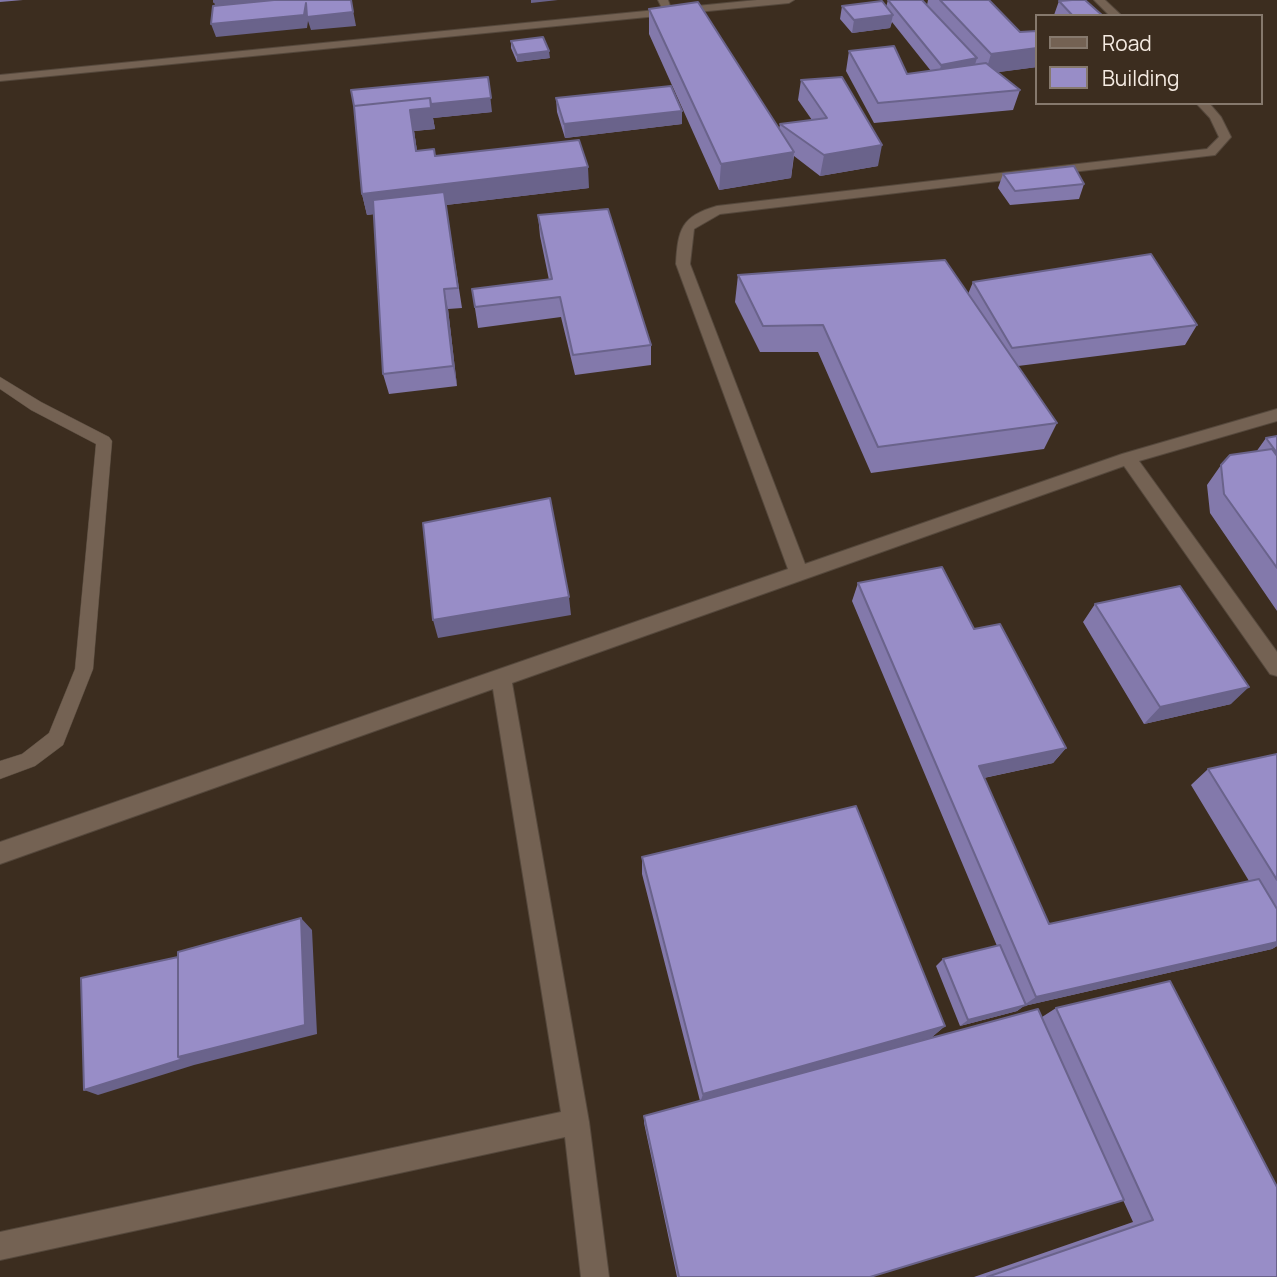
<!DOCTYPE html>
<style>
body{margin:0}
#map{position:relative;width:1277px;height:1277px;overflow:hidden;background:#3c2d1f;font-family:Manrope,sans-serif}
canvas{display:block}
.legend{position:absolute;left:1035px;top:14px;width:228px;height:91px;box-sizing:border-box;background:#3c2d1f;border:2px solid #86796d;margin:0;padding:9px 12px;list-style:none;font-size:21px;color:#f5ebe2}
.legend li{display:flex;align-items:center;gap:14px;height:35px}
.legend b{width:35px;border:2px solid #86796d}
</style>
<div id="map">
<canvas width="1277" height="1277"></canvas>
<ul class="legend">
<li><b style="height:9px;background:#746253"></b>Road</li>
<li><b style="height:19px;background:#988dc7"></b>Building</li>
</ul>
</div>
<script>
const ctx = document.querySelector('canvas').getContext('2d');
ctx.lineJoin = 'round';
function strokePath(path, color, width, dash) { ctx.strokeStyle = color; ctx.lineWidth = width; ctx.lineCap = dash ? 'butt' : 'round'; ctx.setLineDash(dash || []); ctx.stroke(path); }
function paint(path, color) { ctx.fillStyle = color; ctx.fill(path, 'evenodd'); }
const service = new Path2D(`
 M0,377l41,25 68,35 3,4 -19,228 -30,76 -28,21 -35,13v-18l22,-7 27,-21 26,-64 21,-225 -65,-34 -31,-21z`);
const minor = new Path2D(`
 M658,0h10l5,14h-8z
 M1094,0h11l17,16h-12z
 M1196,103h13l12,14 10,20 -16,18 -495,59 -26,15 -4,35 115,300 317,-110 155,-45v12l-138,40 138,191v24l-7,-2 -146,-208 -612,217 77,439 20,155h-28l-16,-140 -565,123v-28l561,-120 -68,-423 -493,175v-22l788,-273 -112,-305c2,-34 5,-48 41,-58l490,-57 12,-12 -9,-19z`);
const secondary = new Path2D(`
 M757,0h37l-5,3 -789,78v-6z`);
const wall = new Path2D(`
 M0,0h23l-23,2z
 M888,0l39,5 1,-5h61l31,32 17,-1v36l-39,5 22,18 -7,20 -139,13 -28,-52 3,-20 58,23 24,-3 -39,-49 -2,6 -38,5 -12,-14 2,-13 44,1z
 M1059,1l44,15h-48l-1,-1z
 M649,9l130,120 1,-5 32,-4 -14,-20 3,-20 77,86 -58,10 -26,-20 -3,22 -72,12 -70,-156z
 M511,41l39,17 -33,4 -6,-14z
 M556,98l126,26 -117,14 -8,-26z
 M354,106l138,6 -59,6 2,11 -21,2 3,20 18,5 154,32 -143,17 16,103 -14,1 9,77 -68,8 -6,-20 -9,-160 -7,1 -5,-21z
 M1003,174l81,10 -5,15 -69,6 -12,-17z
 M538,215l113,130v20l-76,10 -14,-58 -83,11 -6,-39 77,-9 -9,-44z
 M738,275l230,19 5,-12 224,43 -12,20 -167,21 39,57 -13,26 -173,24 -53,-121h-58l-25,-50z
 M1277,436v175l-67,-98 -3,-28 14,-20 35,-13 10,-14z
 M858,583l116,46 92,119 -13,15 -69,15 65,146 200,-43 -58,-96 17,-16 69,-15v192l-5,3 -248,57 -7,5 -57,15 -24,-60 7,-7 54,-13 -145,-345z
 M1095,604l136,100 -87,20 -61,-102z
 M642,857l303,169 -13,11 -67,19 177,-39 14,-9 221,269h-303l159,-55 -10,-22 -253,77h-193l-33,-154v-7l56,-15 -58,-227z`);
const shadedWall = new Path2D(`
 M232,0h48l-62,15 -4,-13z
 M351,0l5,26 -45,4 -3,-9 -1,7 -91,9 -5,-13 95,-21z
 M531,0h27l-27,3z
 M893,15l-3,13 -38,5 2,-13z
 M1037,48v19l-52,7 6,-20z
 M549,51l1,7 -33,4v-7z
 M977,58l-4,13 -35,8 3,-14z
 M488,77l4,35 -59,6 2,11 -21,2 6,41 -64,-60z
 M682,111v13l-117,14 -1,-14z
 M882,145l-4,21 -58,10 4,-21z
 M794,152l-3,26 -72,12 2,-26z
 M588,167l1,21 -143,17 16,103 -16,-103 -79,10 -5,-21z
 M444,289l4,20 9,77 -4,-20z
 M569,597l2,18 -133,23 -5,-18z
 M1249,687l-18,17 -87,20 16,-17z
 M1066,748l-13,15 -84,18 10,-15z
 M301,918l11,12 5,104 -123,31 -96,30 -14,-5 94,-33z
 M1277,942v4l-5,3 -248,57 -7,5 -57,15 8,-6 56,-15 12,-8z
 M945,1026l-13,11 -232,66 3,-9z`);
const building = new Path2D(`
 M214,0h18l-18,2z
 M274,0h77l2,12 -46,5 -1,-14 -2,12 -93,9 2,-18z
 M888,0h34l55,58 -36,7z
 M940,0h49l31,32 17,-1v17l-46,6z
 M1072,0h13l18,16h-30l-14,-15z
 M882,1l11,14 -39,5 -12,-14z
 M698,2l96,150 -73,12 -72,-155z
 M543,37l6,14 -32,4 -6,-14z
 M894,46l13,28 79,-11 34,27 -142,13 -29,-52z
 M488,77l3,21 -60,6 -1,-6 -76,8 -3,-16z
 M842,77l40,68 -58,10 -44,-31 47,-6 -26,-38z
 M671,86l11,25 -118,13 -8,-26z
 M430,98l1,10 -21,2 6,41 18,-2 1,7 144,-16 9,27 -226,27 -8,-88z
 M1074,166l10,18 -69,7 -12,-17z
 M444,192l14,96 -14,1 9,77 -70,8 -10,-174z
 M608,209l43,136 -78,10 -13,-58 -85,10 -3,-18 80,-10 -14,-64z
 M1151,254l46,71 -185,23 -39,-66z
 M945,260l112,163 -179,24 -55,-122 -60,1 -25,-51z
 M1277,436v17l-11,-15z
 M1272,449l5,7v112l-53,-74 -3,-29 9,-10z
 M550,498l19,99 -136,23 -10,-97z
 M942,567l32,62 26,-5 66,124 -87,18 70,158 210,-45 18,30v33l-241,55 -178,-414z
 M1180,586l69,101 -89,20 -65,-103z
 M1277,754v126l-69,-111z
 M856,806l89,220 -242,68 -61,-237z
 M301,918l4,107 -127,32v-105z
 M1000,945l26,60 -58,15 -25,-61z
 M178,957v100l5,2 -99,31 -3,-112z
 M1170,981l107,206v90h-290l166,-57 -97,-212z
 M1038,1009l86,191 -254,77h-191l-35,-161z`);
strokePath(service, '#55483c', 1);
strokePath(minor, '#55483c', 2);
strokePath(secondary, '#55483c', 2);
paint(service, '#746253');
paint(minor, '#746253');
paint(secondary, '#746253');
paint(wall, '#8379ab');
paint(shadedWall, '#6a638b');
paint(building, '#988dc7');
strokePath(building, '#6a638b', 2);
</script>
